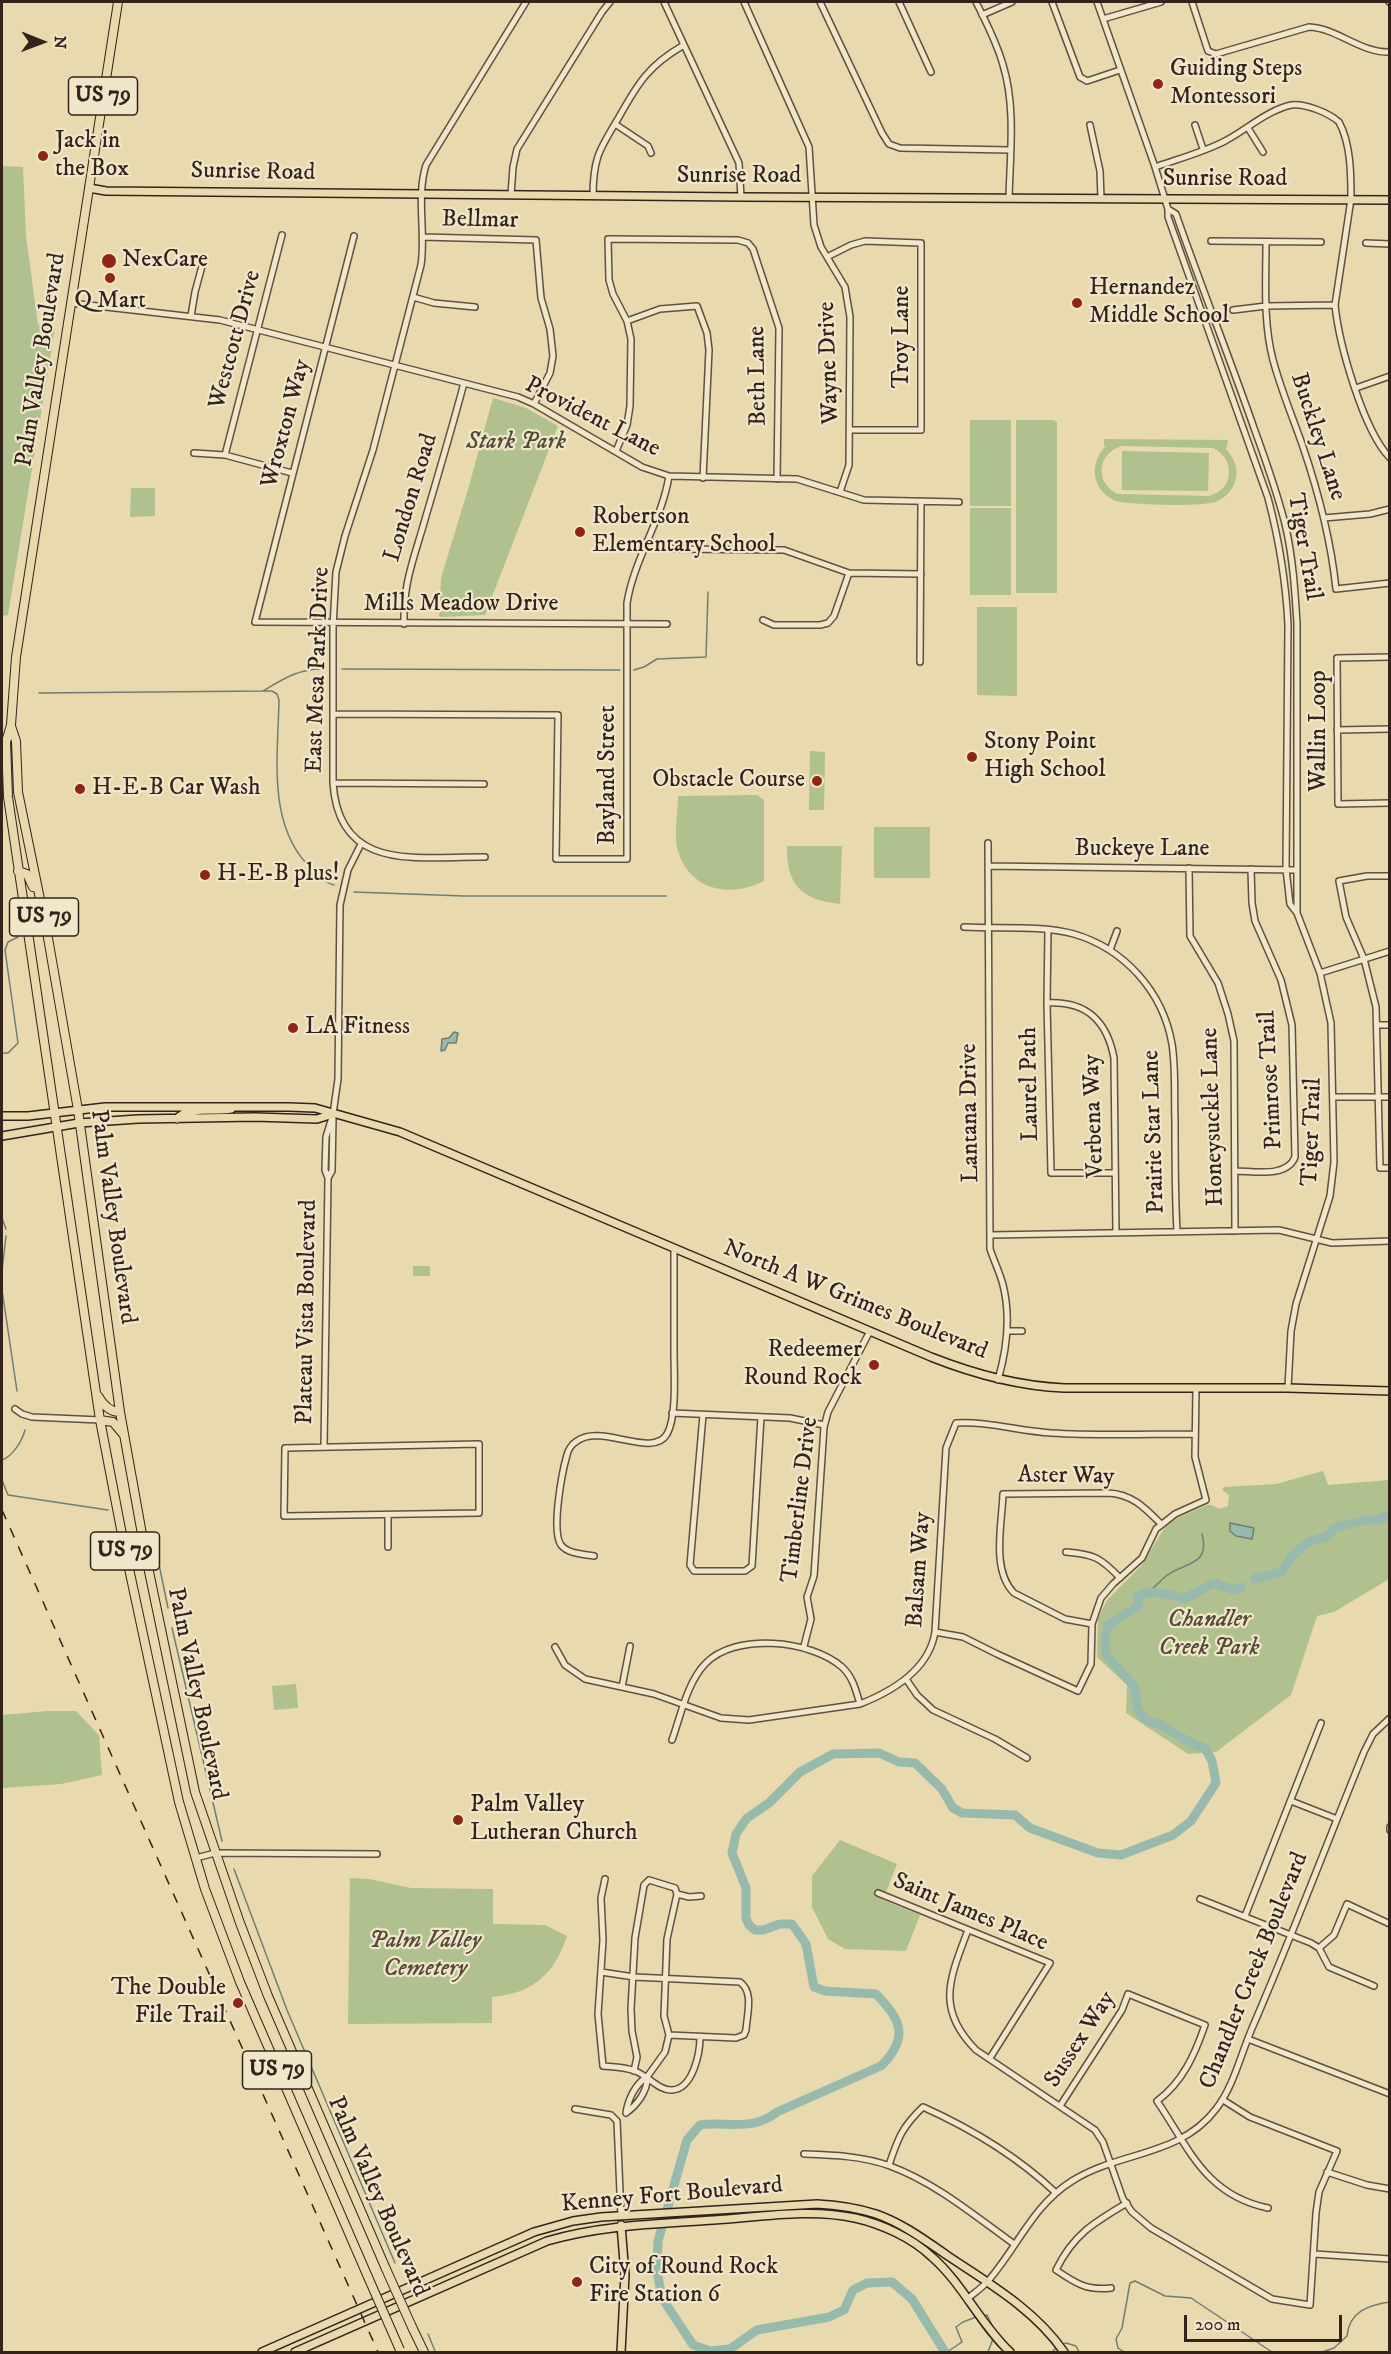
<!DOCTYPE html>
<style>
body{margin:0}
#map{position:relative;width:1391px;height:2354px;overflow:hidden;background:#e8d9ae;font-family:"IM FELL DW Pica",serif}
canvas{display:block}
.frame{position:absolute;inset:0;border:3px solid #34231d;pointer-events:none}
.north{position:absolute;left:12px;top:12px;width:60px;height:60px;-webkit-text-stroke:4px #f0e6ca;paint-order:stroke;rotate:91deg;font-size:16px;font-weight:700;line-height:24px;text-align:center;color:#34231d}
.north::after{content:'';display:block;margin:auto;width:21px;height:27px;background:#34231d;clip-path:polygon(50% 0,100% 100%,50% 72%,0 100%)}
.scale{position:absolute;left:1184px;top:2315px;width:158px;height:27px;box-sizing:border-box;border:3px solid #34231d;border-top:0;padding-left:8px;font-size:18px;line-height:21px;white-space:nowrap;color:#34231d;-webkit-text-stroke:4px #f0e6ca;paint-order:stroke}
</style>
<div id="map">
<canvas width="1391" height="2354"></canvas>
<div class="frame"></div>
<div class="north">N</div>
<div class="scale">200 m</div>
</div>
<script>
const ctx = document.querySelector('canvas').getContext('2d');
ctx.lineJoin = 'round';
function paint(path, color) { ctx.fillStyle = color; ctx.fill(path, 'evenodd'); }
function strokePath(path, color, width, dash) { ctx.strokeStyle = color; ctx.lineWidth = width; ctx.lineCap = dash ? 'butt' : 'round'; ctx.setLineDash(dash || []); ctx.stroke(path); }
function label(font, color, halo, rows, align = 'center') {
  ctx.font = font + ' "IM FELL DW Pica",serif'; ctx.lineWidth = 4.5; ctx.setLineDash([]); ctx.textBaseline = 'middle'; ctx.strokeStyle = halo; ctx.fillStyle = color; for (const [text, x, y, turn = 0] of rows) {
    ctx.save(); ctx.translate(x, y); ctx.rotate((+turn || 0) * Math.PI / 180); ctx.textAlign = isNaN(turn) ? turn : align; if (halo) ctx.strokeText(text, 0, 0); ctx.fillText(text, 0, 0); ctx.restore();
  }
}
const green = new Path2D(`
 M2,166l21,1 3,69 12,89 17,3 -47,287 -6,1z
 M493,398l33,10 32,18 -73,189 -46,2 2,-39 28,-92z
 M970,420h41v86h-41z
 M1016,420h36l5,2v171h-41z
 M1104,439l124,1 -1,7 -2,1c8,8 13,18 11,30 -2,11 -10,20 -21,24 -14,5 -84,3 -99,-1 -24,-10 -28,-37 -10,-55h-2zM1122,446l91,2c23,11 21,42 -4,48l-91,-2c-24,-11 -21,-41 4,-48z
 M1122,451l87,2 -1,38 -86,-1z
 M131,488h24v28l-25,1z
 M970,508h41v87h-41z
 M977,607h40v89l-40,-1z
 M810,751l15,1 -1,58h-15z
 M757,795l7,5v81c-35,18 -77,9 -87,-34 -3,-15 1,-35 1,-51z
 M874,827h56v51h-56z
 M787,846h55l-2,58c-38,-4 -54,-19 -53,-58z
 M413,1266h17v10h-17z
 M1323,1471l5,14 61,-5v99l-55,33 -17,4 -26,79 -75,57 -28,2 -62,-41 1,-28 -30,-28 1,-38 9,-19 35,-35 23,-38 8,-7 34,-15h4l9,4 8,-3 1,-11 -7,-5 2,-3 52,-3z
 M296,1684l2,24 -24,2 -2,-24z
 M48,1711h28l23,24 3,40 -41,9 -59,4v-73z
 M840,1840l57,24 -14,36 37,15 -14,36 -61,-2 -17,-10 -16,-32v-31z
 M350,1878l19,1 42,9 82,1v35l52,1 22,11c-13,38 -33,57 -75,61v26l-144,1z`);
const water = new Path2D(`
 M454,1032l4,1 -2,10h-8l-3,7 -4,1 1,-12 7,-1z
 M1230,1523l24,5 -2,11 -16,-3 -6,-5z`);
const stream = new Path2D(`
 M342,669l278,1
 M634,670l10,-3 13,-8 49,-2 2,-65
 M264,691h8l5,3 2,6c-1,58 -13,130 36,172 6,6 11,11 19,13
 M39,693l224,-2c20,-12 37,-23 61,-22
 M354,892l110,4h202
 M2,1053h6l10,-10 -13,-93 3,-8 10,-5
 M2,1218l4,11
 M2,1271l4,-35
 M2,1290l15,101
 M2,1460c11,-4 20,-19 23,-30
 M2,1480l6,15 100,15
 M157,1555l11,53
 M1148,1593c6,-5 12,-12 18,-17 18,-14 45,-10 36,-42
 M172,1628l50,213
 M234,1869l53,141 108,253
 M984,2316l3,-1 7,14
 M428,2334l7,17
 M1061,2345l5,-2 10,3 3,6
 M947,2352l15,-10 -6,-15 7,-5 13,-5
 M988,2352l5,-13
 M1052,2352l5,-5
 M1124,2352l-6,-4 -2,-9 6,-11 8,-45 5,-2 30,15 26,2 81,54
 M1322,2352l12,-4 13,-12c2,-24 21,-31 43,-34`);
const river = new Path2D(`
 M1254,1579l27,-7 13,-18 15,-12 19,-6 6,-8 32,-8h11l13,-5
 M945,2352l-33,-53 -20,-17 -25,1 -14,7 -9,20 -15,7 -72,13 -27,19 -20,2 -17,-6 -31,-47 -5,-26 1,-31 29,-101 13,-15c28,-4 52,7 77,-13l104,-46c28,-28 21,-46 -5,-72l-51,-3 -11,-4 -8,-43 -14,-20h-12l-17,6h-8l-6,-5 -3,-7v-30l-14,-35 4,-19 11,-16 22,-15 31,-31 33,-18 46,-1 20,9 16,1 27,26 11,19 9,5 53,2 15,13 68,25 23,2 52,-20 18,-14 25,-38 -4,-22 -7,-13 -12,-4 -32,-19 -15,-5 -8,-9 -4,-25 -28,-31 -1,-19 4,-12 30,-18 -2,-9c11,-8 35,-3 47,2l30,-16 20,7 8,-3`);
const minor = new Path2D(`
 M664,2l75,161 2,34
 M744,2l65,145 5,78 7,22 24,40 5,30 -1,148 -9,27
 M820,2l62,131 7,11 11,4 110,2
 M899,2l32,70
 M976,2c10,20 21,41 27,63 13,42 7,90 6,133
 M1052,2l28,75 7,4 33,-11
 M1097,2l58,165 13,42v8l100,281c11,42 18,84 20,127l-2,244 4,35 7,9
 M1192,2l16,49 8,3 93,-27c28,1 51,26 81,25
 M1389,2l1,1
 M982,15l30,-13
 M1103,19l58,-17
 M615,124l33,22 3,7
 M1090,125l10,46 1,27
 M1195,125l8,24
 M1248,128l15,24
 M1155,167c23,-8 49,-15 70,-26 21,-11 43,-31 66,-36 14,-2 38,8 48,17 12,22 12,53 12,77l-16,106c4,39 28,125 55,153
 M511,195l2,-28 4,-18 85,-137 8,-10
 M593,196c0,-39 7,-47 26,-79 19,-34 30,-52 65,-72
 M1168,209l8,5c25,72 53,142 78,214 12,33 24,66 32,100 7,31 9,64 11,95v290l23,60 11,50 3,139 -4,34 -34,108 -5,27 -3,57
 M354,236l-99,386 412,2
 M423,237l113,3 5,58 9,31 3,27 -3,17 -16,31
 M1211,241l110,1
 M1266,242c0,39 -3,80 7,118 8,30 20,58 30,87 16,47 28,94 33,142l54,-6
 M1366,243l24,1
 M827,257l24,-12 14,-4 56,2v187h-71
 M413,297l21,6 41,4
 M71,303l149,17 298,77 16,7 108,63 27,9 128,3 67,21 95,2
 M1233,310l33,-4 69,-1
 M191,316l4,-24 7,-26
 M627,321l33,-12 37,-3 10,27 2,17 -6,128
 M1356,388l34,-12
 M616,451l11,-26 3,-19 1,-67 -4,-18 -14,-27 -4,-14 -1,-41 130,1 10,3 5,6 26,79 -2,151
 M194,453l31,2 67,18
 M225,455l57,-220
 M1324,518l46,-4 20,-5
 M647,541l27,8 110,1 65,23 72,1
 M763,620l11,5h46l8,-2 6,-7 15,-43
 M404,624c-1,-43 11,-68 22,-108 13,-44 26,-88 38,-133
 M1390,657l-53,1 1,146 52,-1
 M920,662l1,-161
 M334,714l224,1 -2,144h71v-256c7,-44 35,-83 42,-127
 M1337,730l53,-1
 M333,783l151,1
 M988,843l2,406c4,12 10,24 13,36 8,32 4,64 -5,95
 M485,857c-66,-1 -146,17 -152,-74v-156l3,-55 9,-36 28,-86 48,-185c5,-32 -5,-68 5,-100l100,-163
 M988,866l308,4
 M1189,868l1,68 28,47 10,31 6,27 1,190
 M1390,876h-23l-28,5 7,36 18,42 12,48 4,161h10
 M964,927c36,2 75,-2 110,7 51,15 89,58 98,110 4,25 2,52 3,77 0,37 0,74 2,110
 M1048,930l-1,73 4,170h63
 M1110,950l7,-19
 M1320,973l70,-22
 M1047,1003c40,-2 60,18 67,55l2,175
 M1378,1025h12
 M1333,1097h57
 M1235,1171c19,0 52,7 60,-14l-3,-132 -11,-45 -26,-59 -3,-18 -1,-34
 M328,1178l4,-7 1,-53
 M991,1235l288,-5 53,13 58,-2
 M1007,1331h15
 M15,1409l7,5 10,3 68,3
 M672,1413l118,5 34,7
 M703,1415l-13,150 4,6h51l7,-5 9,-149
 M479,1444v69l-195,3 1,-68z
 M324,1447l4,-269 -3,-8 1,-33 7,-23 5,-35 2,-174 8,-35 13,-26
 M388,1547v-32
 M1066,1552c28,2 35,6 54,26
 M594,1556c-11,-2 -26,-2 -33,-11 -10,-14 1,-73 6,-90 1,-5 5,-11 10,-14 24,-18 76,18 90,-7 10,-17 7,-61 7,-81 0,-35 0,-70 0,-105
 M1092,1624l-27,-5 -51,-26c-23,-23 -12,-69 -11,-99l105,-1c24,1 37,15 53,31
 M935,1632l28,5 34,17 81,37 13,-27 1,-40 9,-26 12,-14 29,-26 14,-29 19,-15 31,-14 -11,-43 1,-68
 M804,1646l7,-27 -4,-22 7,-21 10,-149 4,-15 42,-81
 M555,1647l10,18 20,14 69,15 67,24 28,2 111,-16c33,-13 69,-34 75,-72l11,-184 10,-25c31,-2 63,8 95,10 48,3 96,1 144,1
 M906,1679l11,16 16,15 62,29 32,19
 M622,1687l8,-41
 M672,1740c9,-25 15,-57 33,-76 30,-32 106,-24 137,3 11,10 14,24 18,37
 M1291,1801l46,18
 M1390,1827v3
 M196,1858l19,-5 162,1
 M605,1879l-4,19 2,42 -5,74 5,52c10,1 22,1 32,5 12,4 24,20 37,19 21,-1 28,-37 28,-53
 M878,1893l172,70 -60,95
 M677,1894l12,3 12,-1
 M1200,1899l111,44 8,5 10,19 45,19
 M1245,1916l76,-193
 M968,1930c-18,48 -33,79 8,120l119,80 8,12 20,57 9,13 19,16 121,71 38,6 6,-92 3,-21 18,-41 -87,-34 -27,-17
 M1319,1948l15,-13 13,-31 43,20
 M601,1972l33,5 106,5c14,10 7,32 6,48l-2,5 -8,3 -67,-3
 M1248,2039l142,55
 M634,2071l3,-14 -5,-26 -1,-22 4,-71 9,-53 5,-5 26,8 2,6 -10,45 -3,77 5,19 -4,17 -18,25
 M647,2077c1,14 -10,28 -21,36 2,-13 9,-29 21,-36z
 M1060,2106l62,-96 6,-16 77,31c-10,29 -22,57 -48,76 32,47 48,94 111,107
 M575,2109l36,6 6,6 4,95
 M804,2154c29,1 59,2 86,12 46,17 85,50 124,78
 M889,2165c9,-27 13,-38 34,-58 49,22 94,49 133,86
 M1327,2172l40,13 23,4
 M1314,2254l76,5
 M1111,2288c-24,3 -36,-5 -55,-18 17,-35 37,-47 71,-67
 M967,2299c7,-6 15,-11 21,-18 29,-33 45,-76 84,-100 47,-30 108,-24 144,-72 18,-23 25,-56 37,-83 39,-90 74,-183 111,-274l9,-18 17,-16`);
const major = new Path2D(`
 M89,188l17,3 635,6 649,3
 M2,1116h26l77,-9h184l26,1 85,24 531,225c43,17 86,29 133,31h224l102,3
 M177,1119c10,-13 39,-7 54,-10
 M2,1136l77,-13 59,-4 117,-2 62,2 16,-5
 M621,2225l4,50 -4,77
 M262,2352l272,-120 39,-11 28,-4 216,-13c20,1 40,4 59,10 26,9 49,26 72,42 42,28 87,54 116,96
 M295,2352l252,-111c55,-16 111,-17 167,-21 46,-3 96,-12 141,-2 27,6 57,20 77,39 31,27 48,67 78,95`);
const highway = new Path2D(`
 M118,2l-102,655 -5,68 -5,17 2,55 92,623 25,130 54,252 26,87 35,93 128,295
 M11,726l5,15 2,51 30,146 30,172 42,302 27,150 48,230 45,131 28,73 118,273
 M18,871l9,3 6,13
 M98,1396c5,9 12,16 22,16
 M100,1420l13,2 10,12
 M412,2327l12,25`);
const rail = new Path2D(`
 M2,1510l376,842`);
const highwayBridge = new Path2D(`
 M386,2269l26,58
 M368,2277l32,73`);
const markers = [
 [1158,84,6,"#8f2418"],
 [43,156,6,"#8f2418"],
 [109,261,8,"#8f2418"],
 [110,278,6,"#8f2418"],
 [1077,303,6,"#8f2418"],
 [580,532,6,"#8f2418"],
 [972,757,6,"#8f2418"],
 [817,781,6,"#8f2418"],
 [80,789,6,"#8f2418"],
 [205,875,6,"#8f2418"],
 [293,1028,6,"#8f2418"],
 [874,1365,6,"#8f2418"],
 [458,1820,6,"#8f2418"],
 [238,2003,6,"#8f2418"],
 [577,2282,6,"#8f2418"]
];
const shields = [
 [103,96,69],
 [44,917,69],
 [125,1551,69],
 [277,2070,69]
];
const shieldNames = [
 ["US 79",103,96],
 ["US 79",44,917],
 ["US 79",125,1551],
 ["US 79",277,2070]
];
const poiNames = [
 ["Guiding Steps",1170,70],
 ["Montessori",1170,98],
 ["Jack in",55,142],
 ["the Box",55,170],
 ["NexCare",122,261],
 ["Hernandez",1089,289],
 ["Middle School",1089,317],
 ["Q Mart",110,302,"center"],
 ["Robertson",592,518],
 ["Elementary School",592,546],
 ["Stony Point",984,743],
 ["High School",984,771],
 ["Obstacle Course",805,781,"right"],
 ["H-E-B Car Wash",92,789],
 ["H-E-B plus!",217,875],
 ["LA Fitness",305,1028],
 ["Redeemer",862,1351,"right"],
 ["Round Rock",862,1379,"right"],
 ["Palm Valley",470,1806],
 ["Lutheran Church",470,1834],
 ["The Double",226,1989,"right"],
 ["File Trail",226,2017,"right"],
 ["City of Round Rock",589,2268],
 ["Fire Station 6",589,2296]
];
const streetNames = [
 ["Sunrise Road",253,173,1],
 ["Sunrise Road",739,177],
 ["Sunrise Road",1225,180],
 ["Bellmar",480,221,1],
 ["Troy Lane",903,337,-90],
 ["Westcott Drive",236,340,-75],
 ["Palm Valley Boulevard",42,360,-81],
 ["Wayne Drive",830,363,-92],
 ["Beth Lane",759,376,-91],
 ["Provident Lane",592,418,27],
 ["Wroxton Way",287,424,-75],
 ["Buckley Lane",1317,437,72],
 ["London Road",412,498,-73],
 ["Tiger Trail",1303,547,80],
 ["Mills Meadow Drive",461,605],
 ["East Mesa Park Drive",319,670,-88],
 ["Wallin Loop",1320,731,-90],
 ["Bayland Street",609,775,-90],
 ["Buckeye Lane",1142,850],
 ["Primrose Trail",1272,1080,-93],
 ["Laurel Path",1031,1084,-91],
 ["Lantana Drive",971,1113,-91],
 ["Verbena Way",1095,1116,-92],
 ["Honeysuckle Lane",1214,1117,-92],
 ["Prairie Star Lane",1155,1132,-92],
 ["Tiger Trail",1313,1132,-88],
 ["Palm Valley Boulevard",112,1217,82],
 ["North A W Grimes Boulevard",855,1301,22],
 ["Plateau Vista Boulevard",308,1312,-89],
 ["Aster Way",1066,1477,1],
 ["Timberline Drive",801,1500,-83],
 ["Balsam Way",920,1570,-86],
 ["Palm Valley Boulevard",196,1694,78],
 ["Saint James Place",970,1913,23],
 ["Chandler Creek Boulevard",1255,1971,-68],
 ["Sussex Way",1081,2040,-57],
 ["Kenney Fort Boulevard",672,2196,-5],
 ["Palm Valley Boulevard",377,2197,66]
];
const parkNames = [
 ["Stark Park",516,443],
 ["Chandler",1209,1621],
 ["Creek Park",1209,1649],
 ["Palm Valley",425,1942],
 ["Cemetery",425,1970]
];
paint(green, '#b0c08f');
paint(water, '#97baad');
strokePath(water, '#6f7e73', 1.5);
strokePath(stream, '#6f7e73', 1.5);
strokePath(river, '#97baad', 9);
strokePath(minor, '#615041', 8);
strokePath(major, '#34231d', 10);
strokePath(highway, '#34231d', 10);
strokePath(minor, '#f0e6ca', 5);
strokePath(major, '#e8d9ae', 7);
strokePath(highway, '#e8d9ae', 8);
strokePath(rail, '#34231d', 1.5, [10, 10]);
strokePath(highwayBridge, '#34231d', 10, []);
strokePath(highwayBridge, '#e8d9ae', 8);
for (const [x, y, r, color] of markers) { const dot = new Path2D(); dot.arc(x, y, r, 0, 2 * Math.PI); ctx.fillStyle = color; ctx.fill(dot); strokePath(dot, '#f0e6ca', 2); }
for (const [x, y, w] of shields) { const box = new Path2D(); box.roundRect(x - w / 2, y - 19, w, 38, 4.5); ctx.fillStyle = '#f0e6ca'; ctx.fill(box); strokePath(box, '#34231d', 1.5); }
label('bold 22px', '#34231d', null, shieldNames);
label('24px', '#34231d', '#f0e6ca', poiNames, 'left');
label('24px', '#34231d', '#f0e6ca', streetNames);
label('italic 24px', '#534a3a', '#f0e6ca', parkNames);
</script>
